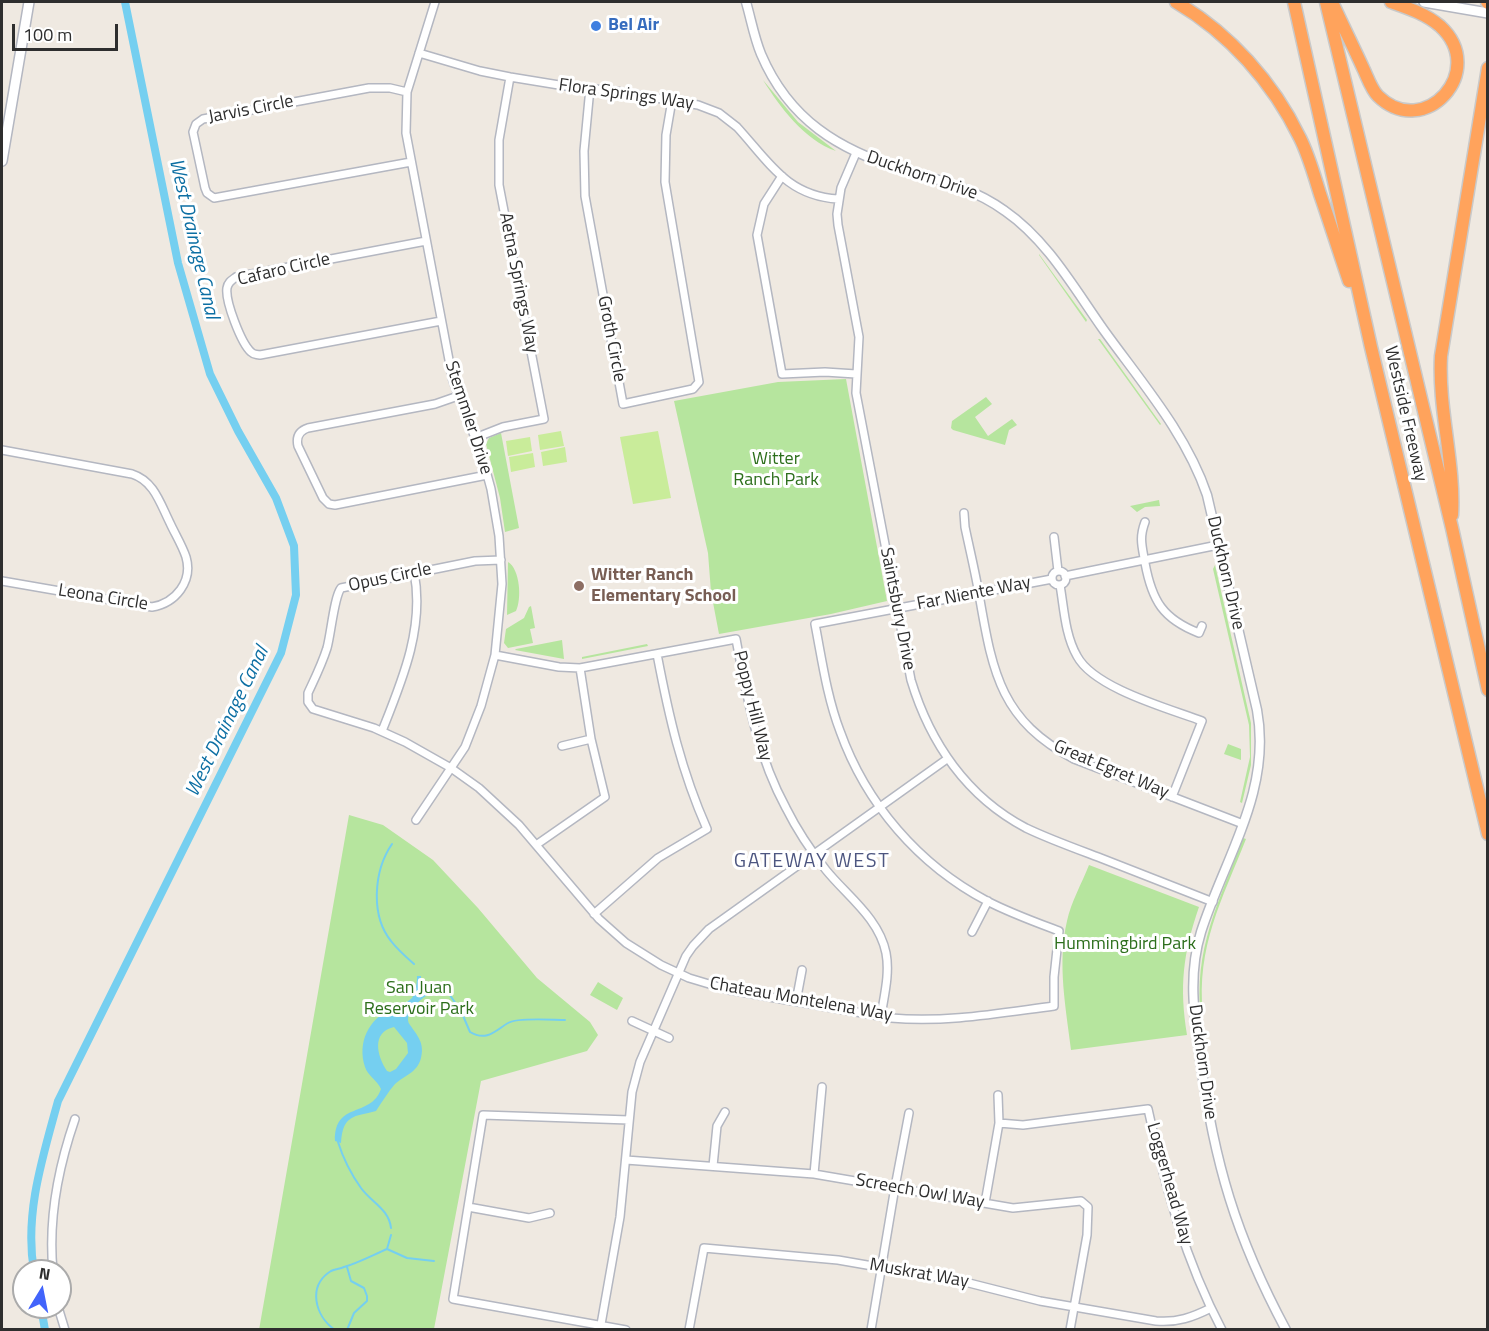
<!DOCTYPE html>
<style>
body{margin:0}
#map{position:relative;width:1489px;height:1331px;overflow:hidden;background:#efe9e1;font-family:"Titillium Web",sans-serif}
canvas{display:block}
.frame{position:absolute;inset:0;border:3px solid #2e2e2e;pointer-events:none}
.north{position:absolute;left:12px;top:1259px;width:60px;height:60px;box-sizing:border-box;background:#fff;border:2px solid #ababab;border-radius:50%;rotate:10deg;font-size:16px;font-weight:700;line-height:24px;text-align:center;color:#2e2e2e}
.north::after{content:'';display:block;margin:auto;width:21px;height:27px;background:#4264fb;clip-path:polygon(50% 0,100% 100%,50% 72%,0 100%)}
.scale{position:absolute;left:12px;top:24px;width:106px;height:27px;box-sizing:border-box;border:3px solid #2e2e2e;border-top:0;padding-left:8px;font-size:18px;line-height:21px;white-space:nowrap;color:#2e2e2e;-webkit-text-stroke:4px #fff;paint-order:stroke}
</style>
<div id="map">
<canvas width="1489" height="1331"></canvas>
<div class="frame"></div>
<div class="north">N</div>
<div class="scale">100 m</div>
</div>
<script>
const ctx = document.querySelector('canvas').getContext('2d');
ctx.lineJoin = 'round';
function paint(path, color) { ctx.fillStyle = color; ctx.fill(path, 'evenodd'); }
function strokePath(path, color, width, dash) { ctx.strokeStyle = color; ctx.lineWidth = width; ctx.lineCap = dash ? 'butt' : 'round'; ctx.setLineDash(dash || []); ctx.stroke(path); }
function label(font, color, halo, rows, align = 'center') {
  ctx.font = font + ' "Titillium Web",sans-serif'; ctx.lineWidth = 6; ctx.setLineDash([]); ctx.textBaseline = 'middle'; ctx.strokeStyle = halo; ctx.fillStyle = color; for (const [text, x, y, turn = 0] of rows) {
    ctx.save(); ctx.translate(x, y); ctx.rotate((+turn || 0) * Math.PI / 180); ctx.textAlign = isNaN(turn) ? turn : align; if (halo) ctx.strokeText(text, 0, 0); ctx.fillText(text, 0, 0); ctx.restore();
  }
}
const green = new Path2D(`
 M763,80l35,42 38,29c-32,-11 -56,-44 -73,-71z
 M1039,254l48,66 -1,2 -47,-67z
 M1098,339h2l61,85 -1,1z
 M846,379l41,222 -56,13 -112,20 -8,-42 -3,-39 -34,-152 104,-19z
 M986,397l6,7 -17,13 13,19 24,-17 5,6 -8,5 -4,15 -52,-15 -2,-2 1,-7z
 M501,433l18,95 -14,4 -5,-34 -14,-54 3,-6z
 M1159,500l1,6 -15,1 -8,5 -7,-6z
 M508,562c12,7 14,37 8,49l-9,4z
 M1215,565l36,158v42l-9,38 -2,-1 10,-45 -1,-32 -36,-156z
 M531,606l4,22 -5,1 3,14 -25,5 -4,-5 2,-14 18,-11 5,-11z
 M562,640l2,19 -49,-9 1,-1z
 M647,644l1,2 -66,13v-2z
 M1228,744l13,5v11l-17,-6z
 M349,815l34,10 50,35 45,48 59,70 53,44 8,13 -11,16 -106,30 -47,248 -175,1z
 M1243,838l3,1c-24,61 -50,108 -43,175l-2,5c-8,-71 18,-116 42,-181z
 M1089,865l110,42c-16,46 -20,80 -12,128l-116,15c-5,-42 -14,-86 -4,-129 4,-19 15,-38 22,-56z
 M598,982l25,16 -6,12 -27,-15z`);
const pitch = new Path2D(`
 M561,431l3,15 -24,4 -2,-15z
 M658,431l13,67 -38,6 -13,-67z
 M530,437l2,14 -24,5 -2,-15z
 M565,447l2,15 -24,4 -2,-14z
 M533,453l2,14 -24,5 -2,-15z`);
const water = new Path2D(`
 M417,976h4v11l3,2 11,-5 2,3 -2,4c-9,3 -34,22 -25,34 7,10 15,18 11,33 -4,15 -16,17 -26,26 -7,8 -13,18 -19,27 -22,6 -33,3 -35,32l-6,-2c-1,-40 36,-23 46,-52 -4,-9 -13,-13 -16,-22 -8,-25 4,-48 26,-58 7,-3 15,-5 21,-11 4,-6 5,-15 5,-22zM394,1027l13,16 1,10 -12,16 -6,3 -3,-1c-10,-15 -16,-39 7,-44z`);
const stream = new Path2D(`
 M392,844c-18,26 -22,71 -1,97 6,8 15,16 23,23
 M447,991l14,20 9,21c17,10 26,-2 38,-9 9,-6 45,-3 57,-3
 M338,1142c5,16 13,32 23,46 10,14 28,21 30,40
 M387,1249l4,-14
 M335,1330c-20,-14 -28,-44 -4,-59 4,-2 9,-2 13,-4 14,-4 29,-12 43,-18l20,9 27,3
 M347,1330l7,-17 13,-12v-5l-3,-8 -13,-7 -4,-14`);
const canal = new Path2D(`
 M34,1271c-10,-57 9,-115 24,-170l223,-448 15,-58 -2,-49 -18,-48 -38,-67 -28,-57 -32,-111 -53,-261
 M41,1307l4,23`);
const minor = new Path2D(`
 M419,53l61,18 30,6 55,9 50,5 83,14 21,8 18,14c32,35 50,69 101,72
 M590,88l-6,63 1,45 38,208 70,-15 6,-7 -34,-200 1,-47 6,-35
 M407,92l-17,-4h-21l-166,31 -7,5 -3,8 12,56 2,5 7,5 197,-36
 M856,153l-15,35 -4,26 1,11 21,112 -3,56 55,287c19,63 56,117 115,148 23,11 48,20 72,29 38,15 76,30 115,45
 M782,176l-18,28 -7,31 25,139 43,-2 31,2
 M426,241l-190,36c-4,3 -8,5 -9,11 -2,13 14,55 24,64 3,3 4,2 9,3l181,-34
 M458,396l-23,8 -127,24c-9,3 -12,9 -10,18l25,52 6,6 6,1 152,-30
 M475,438l28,-11 41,-8 -45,-234v-45l11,-63
 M2,450l130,24c22,7 28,29 38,49 5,11 12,22 16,34 7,24 -10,46 -34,50l-150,-26
 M964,513l1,14c5,24 11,48 15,73 13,75 22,121 94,159l169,65
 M1145,522c-6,16 -3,24 0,41 7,38 18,56 54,70l3,-7
 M1054,537l4,34
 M501,560l-26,1 -134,27c-7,9 -10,46 -14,60 -5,16 -12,30 -19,45v9l5,7 61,19 31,14 46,26 28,20 40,37 80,94 27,24 35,22 28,13 40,12 162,28c55,5 109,-5 163,-12v-29l5,-46c-24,-9 -49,-18 -72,-30 -68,-36 -121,-97 -147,-170 -13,-34 -18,-71 -25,-107l237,-45
 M1052 578a7 7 0 1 1 14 0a7 7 0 1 1-14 0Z
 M1065,576l153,-31
 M1060,585c4,23 5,50 17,71 17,32 90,52 125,65l-30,76
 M495,655l64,12 21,1 156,-29c11,58 21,116 50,169 11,22 25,43 40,62 21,26 53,48 60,83 4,21 -2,43 -5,63
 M382,731c20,-50 43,-104 32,-159
 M562,746l29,-7
 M416,820l49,-73 16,-41 14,-51 7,-71 -3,-48 -8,-47 -9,-33 -29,-75 -47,-248 1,-41 28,-90
 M536,845l69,-48 -14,-58 -11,-71
 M594,914l64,-56 49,-29c-26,-59 -38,-112 -50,-175
 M972,932l16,-31
 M796,1002l6,-32
 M632,1021l37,17
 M999,1123l24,2 125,-16c17,77 37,151 74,221
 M626,1160l188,14 199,34 68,-7 7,6 -1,28 -17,95
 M713,1166l4,-40 8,-14
 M814,1174l8,-87
 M985,1203l14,-80 -1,-28
 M468,1207l61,11 21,-5
 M53,1271c-5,-52 5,-103 22,-152
 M58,1307l7,23
 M600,1330l20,-113 12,-125 8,-30 46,-106 7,-10 16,-17 238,-170
 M626,1330l-173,-31 30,-184 146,5
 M689,1330l15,-82 134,12 127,22 75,19 116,20c21,2 37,-4 55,-13
 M871,1330l24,-143 14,-74`);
const tertiary = new Path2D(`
 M746,2c5,17 8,35 15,52 28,66 78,96 143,116 36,10 71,19 101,41 42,29 69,77 98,118 38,53 83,104 104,166l50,215c15,81 -32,147 -56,222 -13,42 -7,83 -1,126 14,104 36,179 86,272`);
const secondary = new Path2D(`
 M1424,2l64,11
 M2,161l27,-159`);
const motorway = new Path2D(`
 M1176,2c53,31 97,80 124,136 9,18 14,37 20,56 10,29 19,58 29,87
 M1294,2l77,345 117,487
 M1326,2l126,526 36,162
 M1332,2c10,22 21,44 31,66 4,8 8,21 15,28 46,45 111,-25 62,-70 -14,-12 -32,-18 -49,-24
 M1487,2l1,1
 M1452,515c3,-53 -14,-105 -11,-159l47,-288`);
const markers = [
 [596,26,6,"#3f7fe0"],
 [579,586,6,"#8d6e63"]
];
const shopNames = [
 ["Bel Air",608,26]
];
const streetNames = [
 ["Flora Springs Way",626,95,8],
 ["Jarvis Circle",251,110,-11],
 ["Duckhorn Drive",922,176,19],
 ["Cafaro Circle",284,270,-13],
 ["Aetna Springs Way",518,283,79],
 ["Groth Circle",611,339,79],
 ["Westside Freeway",1405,414,77],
 ["Stemmler Drive",468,418,72],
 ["Duckhorn Drive",1225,573,77],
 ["Opus Circle",390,578,-12],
 ["Far Niente Way",974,594,-11],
 ["Leona Circle",103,598,9],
 ["Saintsbury Drive",897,609,79],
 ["Poppy Hill Way",752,706,76],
 ["Great Egret Way",1111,770,23],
 ["Chateau Montelena Way",801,1000,10],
 ["Duckhorn Drive",1202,1062,82],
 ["Loggerhead Way",1169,1184,74],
 ["Screech Owl Way",920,1192,10],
 ["Muskrat Way",919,1274,10]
];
const parkNames = [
 ["Witter",776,460],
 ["Ranch Park",776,481],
 ["Hummingbird Park",1125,945],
 ["San Juan",419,989],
 ["Reservoir Park",419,1010]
];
const educationNames = [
 ["Witter Ranch",591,576],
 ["Elementary School",591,597]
];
const waterNames = [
 ["West Drainage Canal",193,239,77],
 ["West Drainage Canal",228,722,-64]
];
const neighbourhoodNames = [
 ["GATEWAY WEST",812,862]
];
paint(green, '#b6e59e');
paint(pitch, '#c9ec9a');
paint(water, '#75cff0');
strokePath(stream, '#75cff0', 2);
strokePath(canal, '#75cff0', 8);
strokePath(minor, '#b4b7c1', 10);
strokePath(tertiary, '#b4b7c1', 11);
strokePath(secondary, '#b4b7c1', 12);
strokePath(motorway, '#c9c9c9', 15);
strokePath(minor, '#fff', 7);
strokePath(tertiary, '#fff', 8);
strokePath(secondary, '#fff', 9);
strokePath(motorway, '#ffa35c', 12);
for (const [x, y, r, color] of markers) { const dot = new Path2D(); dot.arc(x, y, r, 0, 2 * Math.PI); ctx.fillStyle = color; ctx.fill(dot); strokePath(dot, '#fff', 2); }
label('bold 18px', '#366cbe', '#fff', shopNames, 'left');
label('18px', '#2e2e2e', '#fff', streetNames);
label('18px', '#2c6e1b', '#fff', parkNames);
label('bold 18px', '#785e54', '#fff', educationNames, 'left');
label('italic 20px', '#0d6fa3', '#fff', waterNames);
ctx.letterSpacing = '1.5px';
label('20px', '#4d5680', '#fff', neighbourhoodNames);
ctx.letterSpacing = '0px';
</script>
